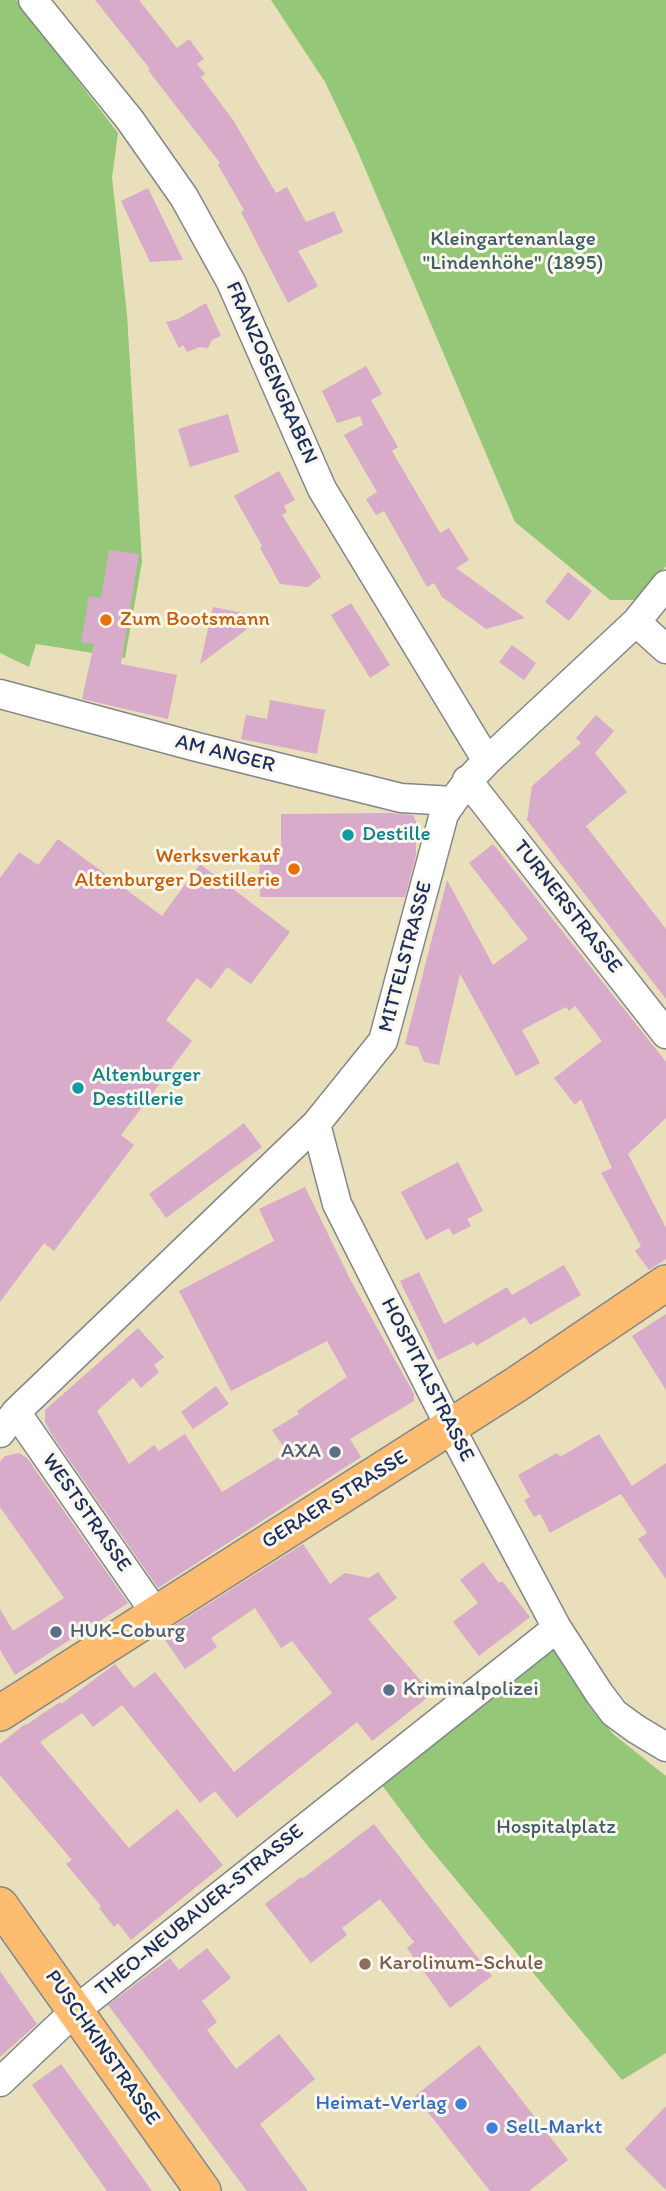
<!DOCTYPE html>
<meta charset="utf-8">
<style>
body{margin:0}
canvas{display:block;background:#e9dfba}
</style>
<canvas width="666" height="2191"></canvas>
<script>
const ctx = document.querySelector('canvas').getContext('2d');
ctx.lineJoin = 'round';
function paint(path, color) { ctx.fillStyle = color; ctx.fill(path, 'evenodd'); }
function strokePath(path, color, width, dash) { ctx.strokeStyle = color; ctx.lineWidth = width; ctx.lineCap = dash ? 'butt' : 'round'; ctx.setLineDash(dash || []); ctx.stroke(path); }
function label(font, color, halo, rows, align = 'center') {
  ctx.font = font + ' Itim,sans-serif'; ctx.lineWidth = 6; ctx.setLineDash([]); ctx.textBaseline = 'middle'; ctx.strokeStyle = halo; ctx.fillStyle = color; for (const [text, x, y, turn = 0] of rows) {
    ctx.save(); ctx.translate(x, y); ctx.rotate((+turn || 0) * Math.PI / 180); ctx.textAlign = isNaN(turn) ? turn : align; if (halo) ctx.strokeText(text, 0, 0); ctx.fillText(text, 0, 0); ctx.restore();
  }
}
const green = new Path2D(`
 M0,0h16l102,133 -6,44 15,138 15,247 -17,96 -89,-14 -7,23 -29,-14z
 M271,0h395v566l-27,34h-29l-95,-78 -160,-377 -30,-63z
 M554,1648l29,48 30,38 53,42v277l-44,27 -199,-240 -44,-59z`);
const building = new Path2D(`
 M95,0h44l38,48 12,-9 15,20 -7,5 8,10 -4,3 32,43 43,73 11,-6 19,35 28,-11 9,21 -45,19 20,35 -30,17 -47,-91 3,-2 -26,-45 2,-2 -72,-93 2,-1z
 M148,188l35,72 -33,2 -29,-61z
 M206,303l15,33 -9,4 -4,8 -8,-1 -13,5 -4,-7 -4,3 -13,-26 12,-3z
 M366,366l16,28 -11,6 27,47 -6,4 48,82 9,-5 20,32 -13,8 69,50 -39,11 -44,-32 -8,-14 -7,4 -43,-76 -8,4 -10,-16 11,-7 -33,-57 19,-10 -3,-9 -23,7 -15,-32z
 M228,414l11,38 -49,15 -12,-38z
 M279,471l16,29 -11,6 3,6 -5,3 39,62 -13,10 -28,-3 -20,-36 2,-2 -28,-50z
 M109,550l30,4 -18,110 56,11 -9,44 -86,-20 12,-55 -13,-2 8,-46 12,2z
 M568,572l24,19 -23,30 -24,-19z
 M351,603l39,62 -20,13 -39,-63z
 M213,607l35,7 -2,16 -46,34z
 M512,645l24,18 -12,17 -25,-18z
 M270,700l55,10 -8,44 -76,-15 5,-24 21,4z
 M596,715l18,16 -19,22 32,39 -41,34 80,103v70l-139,-179 5,-34 49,-43 -5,-5z
 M391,813l22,2 3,6v34l-11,42h-145l-1,-40h22v-43z
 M58,839l104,77 38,-52 90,68 -39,52 -24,-17 -16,22 -14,-11 -31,42 26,21 -71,94 13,10 -80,106 -10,-8 -44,59v-424l19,-26 19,13z
 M493,844l173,218v56l-38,36 38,74v31l-17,11 -14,-19 6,-5 -40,-73 11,-5 -31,-69 -6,6 -21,-27 48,-37 -27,-35 -6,5 -3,-4 -44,23 18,33 -24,13 -56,-102 -21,91 -15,-3 -6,-15 -13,-3 42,-164 46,85 35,-26 -59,-76z
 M244,1123l18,24 -96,71 -17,-24z
 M458,1162l25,49 -16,8 4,7 -18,9 -4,-7 -23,12 -25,-48z
 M305,1187l45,92 64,115v7l-64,38 11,18 -203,131 -106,-153 -7,-13v-12l93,-82 26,29 -10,8 5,7 -18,16 -8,-10 -36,33 32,53 25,-19 5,6 26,-17 37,58 65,-40 -15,-22 27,-16 -2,-3 50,-34 -20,-36 -96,50 -52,-100 95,-50 -15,-32z
 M564,1265l17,30 -51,30 -5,-8 -49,29 -2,-4 -36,18 -38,-79 19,-9 25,52 63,-37 5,8z
 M666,1314v76l-34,-54z
 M216,1386l13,18 -36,25 -12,-17z
 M599,1434l33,52 34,-23v116l-28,-40 9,-6 -26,-39 -71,39 -10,-19 -6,3 -10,-17 6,-3 -12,-22 39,-22 3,4z
 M19,1453l8,5 101,145 -113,72 -15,-25v-41l13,22 51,-33 -64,-91v-45l5,-6z
 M303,1544l27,40 15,-11 24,5 9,-6 19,26 -29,21 64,75 -60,47 -15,-19 -120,96 -22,-27 -15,12 -78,-98 -29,22 -11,-14 -42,29 89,106 48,-39 46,56 -92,75 -13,-17 -4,4 -15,-19 2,-2 -35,-42 6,-4 -72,-85v-31l25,-20 1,1 34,-23 1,2 54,-40 19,24 21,-16 79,100 98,-79 -40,-52 -11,7 -26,-40 -44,30 6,9 -32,22 -24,-35z
 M483,1562l16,21 3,-2 28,36 -51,39 -26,-34 25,-19 -18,-23z
 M374,1824l118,152 -42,32 -43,-60 7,-6 -34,-43 -38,29 5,7 -36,28 -46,-59 36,-27 1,2z
 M207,1948l24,30 -29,23 15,21 -10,8 29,39 43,-35 36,45 -55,45 48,67h-61l-139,-186 62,-47 9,12z
 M0,1971l37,53 -37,33z
 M479,2045l89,115 -39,31h-39l-75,-95z
 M61,2064l34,47 57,80h-45l-42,-59 -33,-47z
 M666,2106v84l-41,-41z`);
const minor = new Path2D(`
 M33,0l97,120 54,77 47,85 91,207 165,272
 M636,622l30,27
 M0,694l193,52 208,52 52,3
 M467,780l199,254
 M316,1124l21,80 113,223 107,201 42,65 15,20 22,16 30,18
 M16,1412l140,202
 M0,1433l16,-21 300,-288 67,-83 61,-227c13,-20 26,-36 43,-53l149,-139 30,-37
 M0,2082l76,-72 481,-382`);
const major = new Path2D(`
 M0,1713l517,-329 149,-101
 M0,1905l203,286`);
const markers = [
 [106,620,7,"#e8710a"],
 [348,835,7,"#0f9aa8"],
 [294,869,7,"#e8710a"],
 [78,1088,7,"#0f9aa8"],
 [335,1452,7,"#5c6f8a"],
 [56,1632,7,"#5c6f8a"],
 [389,1690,7,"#5c6f8a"],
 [365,1964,7,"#8d6e63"],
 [461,2104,7,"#3f7fe0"],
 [492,2128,7,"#3f7fe0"]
];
const parkNames = [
 ["Kleingartenanlage",513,240],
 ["\"Lindenhöhe\" (1895)",513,264],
 ["Hospitalplatz",556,1828]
];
const streetNames = [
 ["FRANZOSENGRABEN",271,373,66],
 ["AM ANGER",225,754,14],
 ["TURNERSTRASSE",567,907,52],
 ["MITTELSTRASSE",406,957,-75],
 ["HOSPITALSTRASSE",427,1380,63],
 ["GERAER STRASSE",335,1500,-32],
 ["WESTSTRASSE",86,1513,55],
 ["THEO-NEUBAUER-STRASSE",200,1911,-39],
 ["PUSCHKINSTRASSE",102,2048,55]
];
const foodNames = [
 ["Zum Bootsmann",120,620],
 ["Werksverkauf",280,857,"right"],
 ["Altenburger Destillerie",280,881,"right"]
];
const cultureNames = [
 ["Destille",362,835],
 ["Altenburger",92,1076],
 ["Destillerie",92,1100]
];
const serviceNames = [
 ["AXA",321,1452,"right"],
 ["HUK-Coburg",70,1632],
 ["Kriminalpolizei",403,1690]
];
const educationNames = [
 ["Karolinum-Schule",379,1964]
];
const shopNames = [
 ["Heimat-Verlag",447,2104],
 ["Sell-Markt",506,2128,"left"]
];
paint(green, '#94c778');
paint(building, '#d7abc9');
strokePath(minor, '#82878c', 31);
strokePath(major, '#82878c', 38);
strokePath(minor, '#fff', 28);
strokePath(major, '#febc70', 35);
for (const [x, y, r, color] of markers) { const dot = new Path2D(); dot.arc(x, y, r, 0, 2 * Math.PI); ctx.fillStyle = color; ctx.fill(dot); strokePath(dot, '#fbf7ec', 2.5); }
label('21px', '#3f5d66', '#fbf7ec', parkNames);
label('21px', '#1b2f5e', '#fbf7ec', streetNames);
label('21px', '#c56008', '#fbf7ec', foodNames, 'left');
label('21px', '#0d838f', '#fbf7ec', cultureNames, 'left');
label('21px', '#4e5e75', '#fbf7ec', serviceNames, 'left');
label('21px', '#785e54', '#fbf7ec', educationNames, 'left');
label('21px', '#366cbe', '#fbf7ec', shopNames, 'right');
</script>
